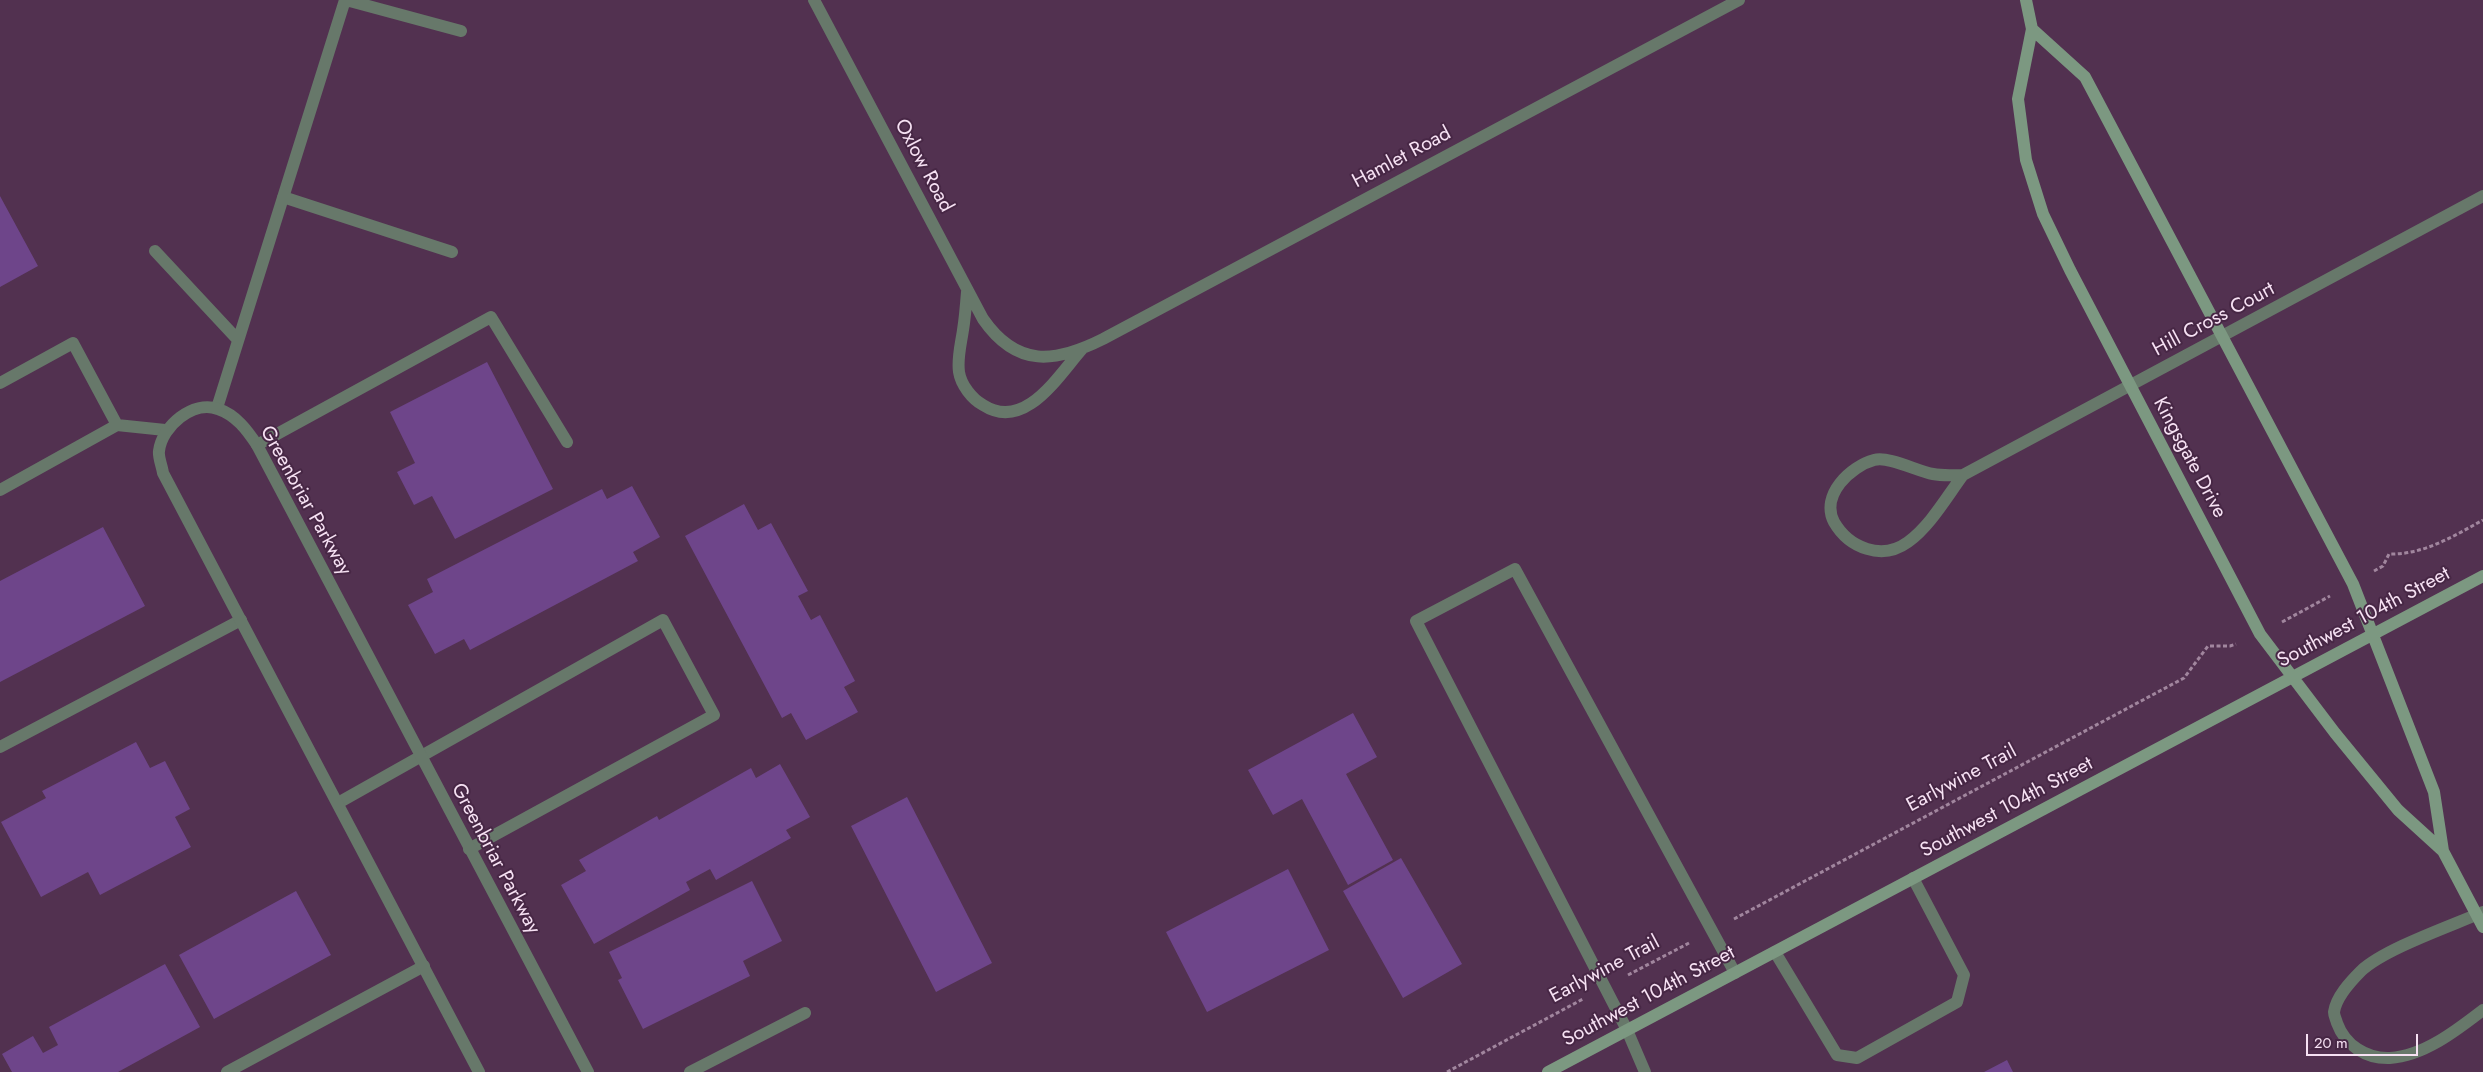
<!DOCTYPE html>
<html>
<head>
<meta charset="utf-8">
<style>
	body { margin:0 }
	#map { position:relative; width:2483px; height:1072px; overflow:hidden; background:#523150; font-family:Jost,sans-serif }
	canvas { display:block }
	.scale { position:absolute; left:2306px; top:1034px; width:112px; height:22px; box-sizing:border-box; border:2px solid #f6e1f3; border-top:0; padding-left:6px; font-size:15px; line-height:18px; white-space:nowrap; color:#f6e1f3; -webkit-text-stroke:4px #472745; paint-order:stroke }
</style>
</head>
<body>
<div id="map">
<canvas width="2483" height="1072"></canvas>
<div class="scale">20 m</div>
</div>
<script>
const ctx = document.querySelector('canvas').getContext('2d');
ctx.lineJoin = 'round';
function fill(path, color) { ctx.fillStyle = color; ctx.fill(path, 'evenodd'); }
function trace(path, color, width, dash) { ctx.strokeStyle = color; ctx.lineWidth = width; ctx.lineCap = dash ? 'butt' : 'round'; ctx.setLineDash(dash || []); ctx.stroke(path); }
function drawText(font, color, halo, rows, align = 'center') {
  ctx.font = font + ' Jost,sans-serif'; ctx.lineWidth = 4; ctx.setLineDash([]); ctx.textBaseline = 'middle'; ctx.strokeStyle = halo; ctx.fillStyle = color; for (const [text, x, y, turn = 0] of rows) {
    ctx.save(); ctx.translate(x, y); ctx.rotate((+turn || 0) * Math.PI / 180); ctx.textAlign = isNaN(turn) ? turn : align; if (halo) ctx.strokeText(text, 0, 0); ctx.fillText(text, 0, 0); ctx.restore();
  }
}
const building = new Path2D(`
	M0,196L38,266L0,287Z
	M487,362L553,489L455,539L432,496L414,505L397,472L415,463L390,412Z
	M632,486L660,537L633,552L638,561L470,650L464,639L435,654L408,605L433,592L427,579L602,489L607,499Z
	M744,504L758,530L771,523L808,591L798,596L811,620L820,615L855,681L844,687L858,712L806,740L791,713L782,718L685,536Z
	M103,527L145,606L0,682V581Z
	M1353,713L1377,757L1346,774L1393,860L1348,885L1302,799L1273,815L1248,770Z
	M136,742L150,768L165,761L190,809L175,817L191,847L100,895L88,872L41,897L1,822L46,798L42,791Z
	M780,764L810,817L786,830L791,838L716,880L710,869L686,882L690,890L594,944L561,885L586,871L579,860L657,816L659,820L751,768L756,778Z
	M907,797L992,963L936,992L851,826Z
	M1401,858L1462,964L1403,998L1343,891Z
	M1288,869L1329,950L1207,1012L1166,932Z
	M752,881L782,941L743,961L750,976L643,1029L618,980L622,978L609,952Z
	M296,891L331,955L214,1019L179,955Z
	M165,964L200,1027L118,1072H12L2,1054L33,1036L43,1053L58,1045L49,1027Z
	M2007,1060L2013,1072H1984Z`);
const path = new Path2D(`
	M2374,571L2383,566L2389,554C2423,555 2454,536 2483,520
	M2282,622L2330,596
	M1734,919L2184,678L2208,646H2230L2236,644
	M1628,975L1689,943
	M1447,1072L1583,999`);
const lane = new Path2D(`
	M346,0L461,31
	M283,197L452,252
	M155,251L238,340
	M0,383L73,343L117,425L165,430
	M217,408L345,0
	M257,445L491,317L567,442
	M0,490L117,425
	M0,747L241,620
	M338,803L663,620L714,715L469,849
	M1775,952L1837,1055L1857,1058L1957,1002L1964,975L1913,878
	M227,1072L424,966
	M690,1072L805,1013
	M1645,1072L1627,1030L1416,621L1515,569L1735,973`);
const street = new Path2D(`
	M814,0L983,319C1017,368 1055,363 1103,339L1739,0
	M967,292C966,305 965,318 963,330C961,344 957,358 959,372C961,385 972,399 983,405C1025,432 1058,376 1082,349
	M1963,475C1953,475 1943,476 1933,474C1917,471 1889,456 1874,460C1851,466 1820,495 1834,522C1849,548 1882,561 1908,542C1930,526 1946,498 1963,475L2483,196
	M2483,912C2451,926 2384,949 2361,971C2350,982 2336,997 2334,1012C2334,1016 2336,1019 2337,1023C2345,1045 2366,1059 2390,1058C2424,1056 2457,1030 2483,1010
	M479,1072L163,473C162,466 158,457 159,451C162,426 193,400 218,409C236,415 247,430 257,445L588,1072`);
const secondary = new Path2D(`
	M2026,0L2032,29L2018,99L2026,160L2043,214L2070,270L2260,634L2335,733L2398,810L2443,851L2483,927
	M2032,29L2085,77L2353,584L2434,792L2443,851
	M1548,1072L2483,576`);
const streetNames = [
	["Hamlet Road",1402,158,-28],
	["Oxlow Road",923,166,62],
	["Hill Cross Court",2214,320,-28],
	["Kingsgate Drive",2189,458,62],
	["Greenbriar Parkway",305,501,61],
	["Southwest 104th Street",2364,618,-28],
	["Earlywine Trail",1962,779,-28],
	["Southwest 104th Street",2007,808,-28],
	["Greenbriar Parkway",495,859,62],
	["Earlywine Trail",1605,970,-28],
	["Southwest 104th Street",1649,997,-28]
];
fill(building, '#6e458a');
trace(path, '#a1869e', 3, [4, 2.5]);
trace(lane, '#67786a', 12);
trace(street, '#67786a', 12);
trace(secondary, '#7c9881', 12);
drawText('20px', '#f6e1f3', '#472745', streetNames);
</script>
</body>
</html>
